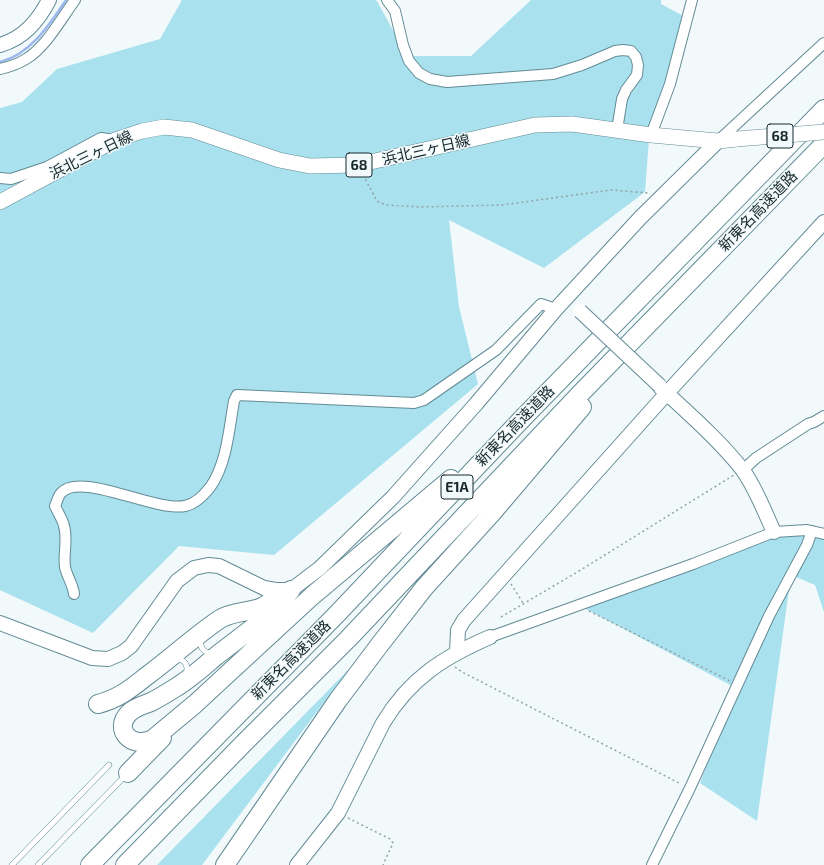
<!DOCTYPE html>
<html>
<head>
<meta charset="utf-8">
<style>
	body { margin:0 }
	canvas { display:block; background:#f1f9fb }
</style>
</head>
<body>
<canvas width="824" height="865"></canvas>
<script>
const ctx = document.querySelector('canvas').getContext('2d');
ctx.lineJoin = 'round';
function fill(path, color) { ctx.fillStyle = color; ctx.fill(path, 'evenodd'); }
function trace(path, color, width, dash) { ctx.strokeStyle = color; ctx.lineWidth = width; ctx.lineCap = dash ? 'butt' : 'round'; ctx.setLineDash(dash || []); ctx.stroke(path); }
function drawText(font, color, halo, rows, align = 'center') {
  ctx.font = font + ' "Exo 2","Noto Sans JP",sans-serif'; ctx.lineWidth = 3; ctx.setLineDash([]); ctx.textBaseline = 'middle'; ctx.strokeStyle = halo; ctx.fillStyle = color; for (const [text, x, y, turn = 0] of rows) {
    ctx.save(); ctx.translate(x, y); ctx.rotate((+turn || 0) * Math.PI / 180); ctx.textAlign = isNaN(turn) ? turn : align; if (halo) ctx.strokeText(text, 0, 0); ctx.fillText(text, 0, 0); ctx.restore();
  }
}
const green = new Path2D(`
	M182,0H375L377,1L407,56H471L531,0H661V4L687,18L649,139L645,192L544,268L449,220L459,307L478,384L274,555L179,546L93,633L0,590V108L22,102L57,69L160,39Z
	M771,533L824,535V612L815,585L791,575L757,821L700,783L736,688L582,607Z
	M349,669L202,865H157Z`);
const stream = new Path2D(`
	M0,62C31,54 49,25 66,0`);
const path = new Path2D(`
	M363,175L377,201L386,205L420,207L502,205L611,190L650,193
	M511,584L523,603
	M589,611L730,681
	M501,617L579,571L734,475
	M455,667L462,672L681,784
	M348,818L390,839L393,843L383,865`);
const lane = new Path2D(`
	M201,639C199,648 204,652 212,654
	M175,659C185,659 189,665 186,675
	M12,865L109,765
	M38,865L125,776`);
const street = new Path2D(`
	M387,0L395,11L403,45L409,61L419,73L430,79L447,82L553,74L582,65L615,51L623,50L631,51L636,57L638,65L637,75L626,90L622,99L617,130
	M0,69C9,67 18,64 26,59C46,47 61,19 75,0
	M651,135L670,84L692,0
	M718,141L824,43
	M0,178L11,179L47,167L101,138L115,140
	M743,470L756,458L808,424L814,422L824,416
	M74,594C73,584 67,577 65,567C63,554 68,540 64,526C63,520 58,513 55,506C57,502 58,496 61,493C80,471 155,512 185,506C195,504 205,494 211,486C227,462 229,429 234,401L237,395L414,403L424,400L496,350L541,304L556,309
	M490,637L693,564L774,532L807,530L824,534
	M652,865L690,788L769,616L807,545L812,531`);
const secondary = new Path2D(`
	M0,45C24,38 38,21 49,0
	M660,387C688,413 718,439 742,469C756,488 764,511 774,532
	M0,623L92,658L108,659L122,653L131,646L177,581L194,568L208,565L219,566L264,588L276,590H291L320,568L393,497L476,404L556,309L640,218L718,141
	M457,652L458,630L464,620L667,393L824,222
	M297,865L338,813L383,723C410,678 444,657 490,637`);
const primary = new Path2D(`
	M0,202L115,140L142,131L164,127L192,130L279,160L310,166L357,165L535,125L572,124L651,135L718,141L737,139`);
const highway = new Path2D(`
	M291,590L276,608L267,617C250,630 233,643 216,656C203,667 190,679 175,688C167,693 159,698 151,702C144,705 135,707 129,713C113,729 131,750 153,739L195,704L312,596L451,479
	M98,704C120,698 130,689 148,675C172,657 195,636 220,619C238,608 264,615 274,596
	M128,773L162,738
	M90,865L337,614L520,421L824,109
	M125,865L243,744L348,639L580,394L824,144
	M225,865L338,700L381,643L424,588L492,513L582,407`);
const secondaryBridge = new Path2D(`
	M580,311L660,386`);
const primaryBridge = new Path2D(`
	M737,139L824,132`);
const shields = [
	[780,136,26],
	[359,165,26],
	[457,487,32]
];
const shieldNames = [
	["68",780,136],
	["68",359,165],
	["E1A",457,487]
];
const streetNames = [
	["浜北三ヶ日線",426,150,-13],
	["浜北三ヶ日線",91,155,-26],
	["新東名高速道路",758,211,-46],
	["新東名高速道路",515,426,-46],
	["新東名高速道路",291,660,-45]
];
fill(green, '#a9e1ef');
trace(stream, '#9db8ed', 2.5);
trace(lane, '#638b95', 6);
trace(street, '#638b95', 12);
trace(secondary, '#638b95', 16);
trace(primary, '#638b95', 16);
trace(highway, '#638b95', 20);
trace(path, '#95a1a3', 1.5, [2, 3]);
trace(lane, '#fff', 5);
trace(street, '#fff', 10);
trace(secondary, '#fff', 14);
trace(primary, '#fff', 15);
trace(highway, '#fff', 18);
trace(secondaryBridge, '#638b95', 16, []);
trace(primaryBridge, '#638b95', 16, []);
trace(secondaryBridge, '#fff', 14);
trace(primaryBridge, '#fff', 15);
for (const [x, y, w] of shields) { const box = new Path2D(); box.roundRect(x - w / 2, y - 12, w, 24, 3); ctx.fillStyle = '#f1f9fb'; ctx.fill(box); trace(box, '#17282c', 1); }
drawText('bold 14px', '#17282c', null, shieldNames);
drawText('15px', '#17282c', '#f1f9fb', streetNames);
</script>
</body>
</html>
